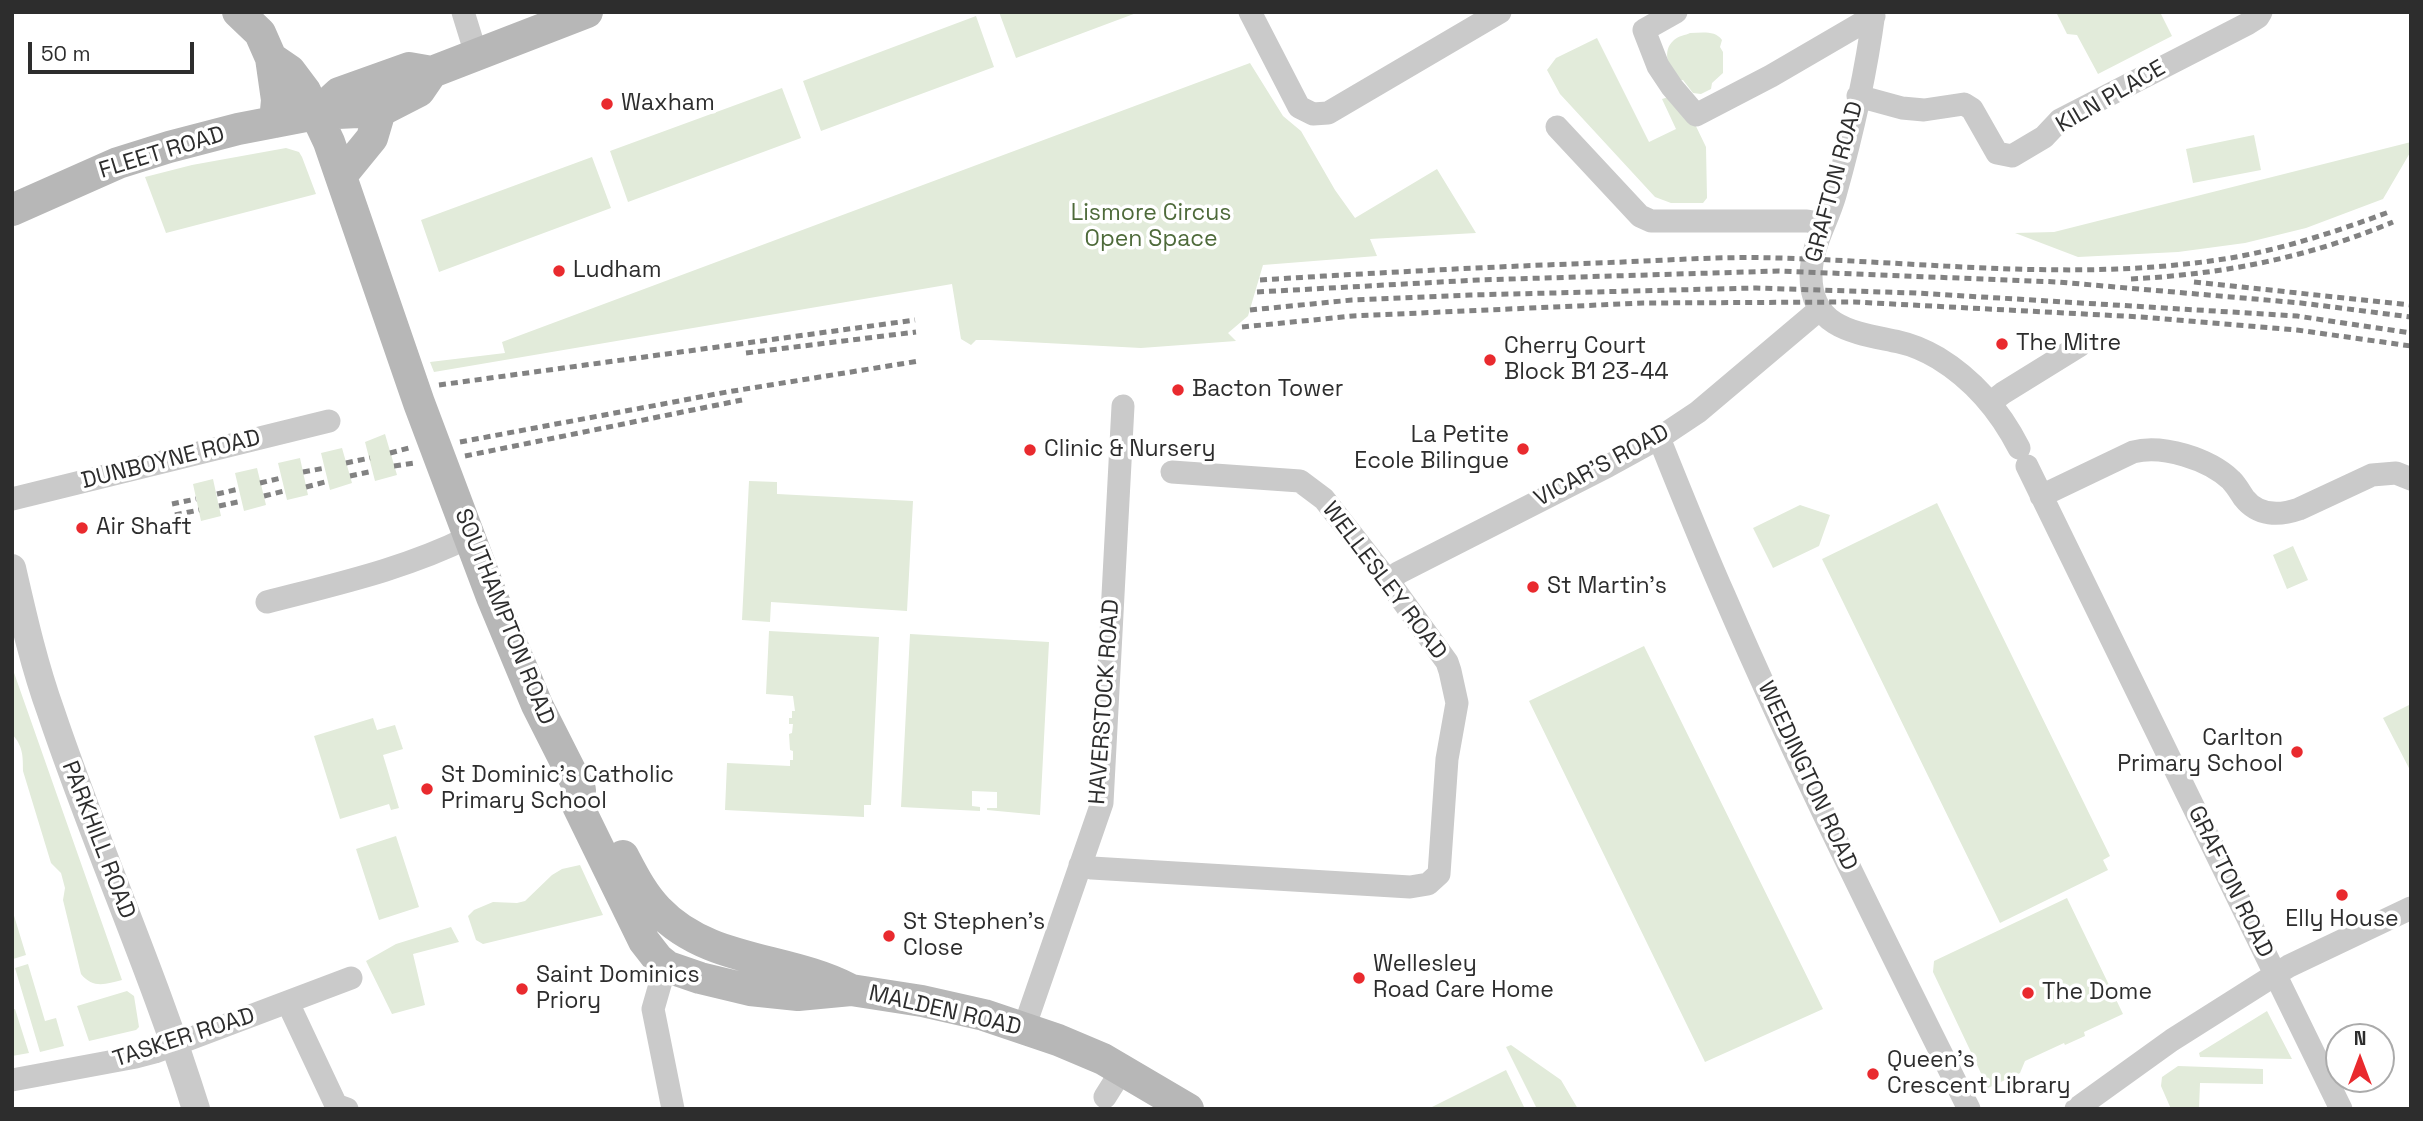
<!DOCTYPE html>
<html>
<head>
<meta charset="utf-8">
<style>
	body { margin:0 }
	#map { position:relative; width:2423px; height:1121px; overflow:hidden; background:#fff; font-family:"Space Grotesk",sans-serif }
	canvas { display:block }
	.frame { position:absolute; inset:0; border:14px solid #2d2d2d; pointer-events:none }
	.north { position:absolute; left:2325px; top:1023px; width:70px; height:70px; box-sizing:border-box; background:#fff; border:2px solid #ababab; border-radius:50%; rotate:0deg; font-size:19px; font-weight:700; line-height:28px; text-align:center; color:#2d2d2d }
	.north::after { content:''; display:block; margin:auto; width:24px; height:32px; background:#e92a2e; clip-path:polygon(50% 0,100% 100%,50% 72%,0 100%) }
	.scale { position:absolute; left:28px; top:42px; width:166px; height:32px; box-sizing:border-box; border:4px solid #2d2d2d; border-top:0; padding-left:9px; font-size:21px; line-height:24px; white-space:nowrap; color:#2d2d2d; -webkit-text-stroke:5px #fff; paint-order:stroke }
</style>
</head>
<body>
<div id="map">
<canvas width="2423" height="1121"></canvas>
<div class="frame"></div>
<div class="north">N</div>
<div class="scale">50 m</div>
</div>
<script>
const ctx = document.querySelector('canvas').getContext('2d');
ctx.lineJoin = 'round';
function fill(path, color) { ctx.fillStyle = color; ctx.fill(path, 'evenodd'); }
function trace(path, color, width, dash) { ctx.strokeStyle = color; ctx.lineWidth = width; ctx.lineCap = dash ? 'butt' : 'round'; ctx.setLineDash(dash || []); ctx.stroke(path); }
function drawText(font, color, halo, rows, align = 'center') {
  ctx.font = font + ' "Space Grotesk",sans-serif'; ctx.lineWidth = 7; ctx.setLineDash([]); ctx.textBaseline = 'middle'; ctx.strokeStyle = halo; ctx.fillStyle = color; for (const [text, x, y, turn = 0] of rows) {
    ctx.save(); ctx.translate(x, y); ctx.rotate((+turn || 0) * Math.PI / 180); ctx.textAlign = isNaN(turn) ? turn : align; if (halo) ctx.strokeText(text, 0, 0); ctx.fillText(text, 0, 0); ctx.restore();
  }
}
const green = new Path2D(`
	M999,12H1139L1016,58Z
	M2056,12H2160L2172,36L2098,74L2077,35L2067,34Z
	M976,16L994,67L821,131L803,81Z
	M1690,33C1701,33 1715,30 1722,40L1720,47L1723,52V73L1712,83L1711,89L1701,94L1693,93L1683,80L1677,81C1669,69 1661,51 1674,40C1678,36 1686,35 1690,33Z
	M1597,38L1649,142L1676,129L1662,99L1675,95L1693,120L1706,147L1707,198L1703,203H1671L1655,197L1560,94L1547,70L1556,58Z
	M1250,63L1283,116L1301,131L1335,190L1355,218L1437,169L1476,233L1370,239L1377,256L1263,265L1248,316L1228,333L1236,341L1141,348L989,340H976L971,345L961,339L952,284L434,372L430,362L505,353L502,342Z
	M782,88L801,138L628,202L610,151Z
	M2254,135L2261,170L2193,183L2186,149Z
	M2411,142V151L2383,199L2306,228L2245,243L2178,252L2078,257L2015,233L2054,232Z
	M286,148L299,152L302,157L316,194L166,233L145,177L192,165Z
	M592,157L611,208L439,272L421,220Z
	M385,434L397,475L375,481L365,442Z
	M342,448L352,483L330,490L321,453Z
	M300,458L308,495L287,500L278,463Z
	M257,468L266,505L244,511L235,473Z
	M213,479L221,516L201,521L193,484Z
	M749,481L777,482V494L913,501L907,611L771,602L770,622L742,620Z
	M1937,503L2110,856L2103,860L2108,870L2000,923L1822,559Z
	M1800,505L1830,515L1819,546L1773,568L1753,528Z
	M2293,546L2308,580L2287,589L2273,555Z
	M769,631L879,637L871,805H864V817L725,810L727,763L790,766V760H793V751L790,750L789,734L792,733L793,724H789V718H792V711H795L793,696L766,694Z
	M910,634L1049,642L1040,815L987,810V808H997V792L972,791V806L980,807V811L901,807Z
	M1644,646L1823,1009L1705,1062L1529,701Z
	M12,667L122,980C106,984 93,989 81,974L63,900L65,888L61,873L51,863L23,771C23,756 23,746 12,734Z
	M2411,704V772L2383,718Z
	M373,718L377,730L395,725L403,749L383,755L399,808L391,810L389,804L340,819L314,736Z
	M396,836L419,907L379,920L356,849Z
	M580,865L603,915L483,944L476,940L468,916L474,910L493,902L517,903L525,901L552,875L562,869Z
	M2067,898L2123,1014L2084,1032L2085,1036L2065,1045L2064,1043L2025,1061L2020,1073L1988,1088L1933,972L1934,961Z
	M12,909L26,955L13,959L12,957Z
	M451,927L459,942L413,954L425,1005L392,1014L366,961L396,944Z
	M28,964L45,1021L56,1018L64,1046L40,1052L15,968Z
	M127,991L134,996L139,1027L136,1030L89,1041L77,1006Z
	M15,1009L29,1053L12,1056V1010Z
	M2267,1011L2292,1059L2200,1057L2199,1053Z
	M1511,1045L1561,1080L1578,1109H1537L1506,1047Z
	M2178,1066L2263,1069V1084L2200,1083L2199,1109H2171L2161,1086L2162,1077Z
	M1506,1070L1525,1109H1428Z`);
const minor = new Path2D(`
	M463,12L476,54
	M1250,12L1299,107L1313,114L1328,113L1500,12
	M1676,12L1644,30L1658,66L1672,87L1696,115L1771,76L1874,16
	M1874,12C1866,73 1852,135 1835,195C1827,223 1811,246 1811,276C1811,330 1859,333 1899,342C1913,345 1926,351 1938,358C1974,380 2000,411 2019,448
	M1858,96L1902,108L1924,110L1964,104L1972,109L1997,153L2012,156L2044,137L2060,120L2247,24L2258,17L2261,12
	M1557,127L1640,216L1651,221H1807L1824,224
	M1990,403L2003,393L2079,346
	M1659,438C1680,490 1701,543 1724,595C1799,769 1884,939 1969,1109
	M2027,466L2341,1109
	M2041,496L2133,452C2162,444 2209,459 2231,480C2236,485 2240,492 2244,498C2258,516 2279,516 2299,509L2372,475L2396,473L2411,479
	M12,499L329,421
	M1389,582L1398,573L1608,466L1659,438L1698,412L1820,309
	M267,602C336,584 405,569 469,537
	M1080,865L1092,868L1410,887L1428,884L1439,874L1447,759L1457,703L1450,671L1447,662L1389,582L1324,499L1300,481L1172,472
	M668,967L661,981L653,1009L673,1109
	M288,1003L336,1105L347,1109
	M1024,1028L1102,803L1123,406
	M12,1080L136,1057L155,1052L351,978
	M1105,1097L1122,1070
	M2076,1109L2172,1040L2289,966L2411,908`);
const tertiary = new Path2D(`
	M12,568C23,616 34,665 51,712C96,846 154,974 196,1109`);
const secondary = new Path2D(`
	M238,12L260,33L271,58L290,71L305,91L329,142L419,403L492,597L537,705L580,790L578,806L644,941L658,959L668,967L700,978L750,990L798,995L851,990L922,1001L984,1015L1058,1040L1103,1059L1188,1109
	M271,58L277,100L275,122
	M316,114L339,93L409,68L432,72L587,12
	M341,176L372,138L380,111
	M12,210L118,163L169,147L238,129L316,114L380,111L419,91L432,72
	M623,856C633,875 643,895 658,910C708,963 788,957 849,989`);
const rail = new Path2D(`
	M2131,279C2224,274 2307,258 2393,222
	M1260,280C1372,273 1484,267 1597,263C1658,261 1719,256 1779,258C1927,262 2077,282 2224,259C2281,250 2335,232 2389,212
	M2194,282L2411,305
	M1257,292L1478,280L1779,271L2058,282L2301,303L2411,317
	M1250,310L1352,300L1470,295L1756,288L1916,293L2297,316L2411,333
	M1242,327L1353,316L1643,303L1854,302L2141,317L2297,330L2411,346
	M746,353L916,332
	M439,385L915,320
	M460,442L727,392L919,361
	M390,453L409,448
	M465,456L742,400
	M346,463L370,458
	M394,466L415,463
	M303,472L325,468
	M350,476L373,471
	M260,483L281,478
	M306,487L329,481
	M217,494L239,489
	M264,496L284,491
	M172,504L196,499
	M219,506L242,501
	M175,515L199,510`);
const markers = [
	[607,104,7,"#e92a2e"],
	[559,271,7,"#e92a2e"],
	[2002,344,7,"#e92a2e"],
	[1490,360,7,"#e92a2e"],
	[1178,390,7,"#e92a2e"],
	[1523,449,7,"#e92a2e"],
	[1030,450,7,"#e92a2e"],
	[82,528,7,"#e92a2e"],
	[1533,587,7,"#e92a2e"],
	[2297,752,7,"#e92a2e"],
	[427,789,7,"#e92a2e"],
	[2342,895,7,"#e92a2e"],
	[889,936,7,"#e92a2e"],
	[1359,978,7,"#e92a2e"],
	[522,989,7,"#e92a2e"],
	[2028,993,7,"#e92a2e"],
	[1873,1074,7,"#e92a2e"]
];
const streetNames = [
	["KILN PLACE",2111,97,-30],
	["FLEET ROAD",162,153,-17],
	["GRAFTON ROAD",1835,182,-75],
	["DUNBOYNE ROAD",171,460,-14],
	["VICAR'S ROAD",1602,466,-28],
	["WELLESLEY ROAD",1384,581,53],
	["SOUTHAMPTON ROAD",504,617,68],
	["HAVERSTOCK ROAD",1105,702,-86],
	["WEEDINGTON ROAD",1807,776,65],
	["PARKHILL ROAD",98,840,69],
	["GRAFTON ROAD",2230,882,64],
	["MALDEN ROAD",945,1011,13],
	["TASKER ROAD",184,1038,-18]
];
const poiNames = [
	["Waxham",621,104],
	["Ludham",573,271],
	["The Mitre",2016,344],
	["Cherry Court",1504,347],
	["Block B1 23-44",1504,373],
	["Bacton Tower",1192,390],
	["La Petite",1509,436,"right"],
	["Ecole Bilingue",1509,462,"right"],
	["Clinic & Nursery",1044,450],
	["Air Shaft",96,528],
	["St Martin's",1547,587],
	["Carlton",2283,739,"right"],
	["Primary School",2283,765,"right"],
	["St Dominic's Catholic",441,776],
	["Primary School",441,802],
	["Elly House",2342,920,"center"],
	["St Stephen's",903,923],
	["Close",903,949],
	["Wellesley",1373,965],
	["Road Care Home",1373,991],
	["Saint Dominics",536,976],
	["Priory",536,1002],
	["The Dome",2042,993],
	["Queen's",1887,1061],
	["Crescent Library",1887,1087]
];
const parkNames = [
	["Lismore Circus",1151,214],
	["Open Space",1151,240]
];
fill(green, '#e2ebda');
trace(minor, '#cacaca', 23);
trace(tertiary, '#cacaca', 28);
trace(secondary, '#b7b7b7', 32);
trace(rail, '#828282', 5, [7, 5]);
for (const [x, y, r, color] of markers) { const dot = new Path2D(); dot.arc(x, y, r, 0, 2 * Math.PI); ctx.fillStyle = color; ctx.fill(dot); trace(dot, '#fff', 2.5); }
drawText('23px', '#2d2d2d', '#fff', streetNames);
drawText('23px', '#2d2d2d', '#fff', poiNames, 'left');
drawText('23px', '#4e6a3a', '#fff', parkNames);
</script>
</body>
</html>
